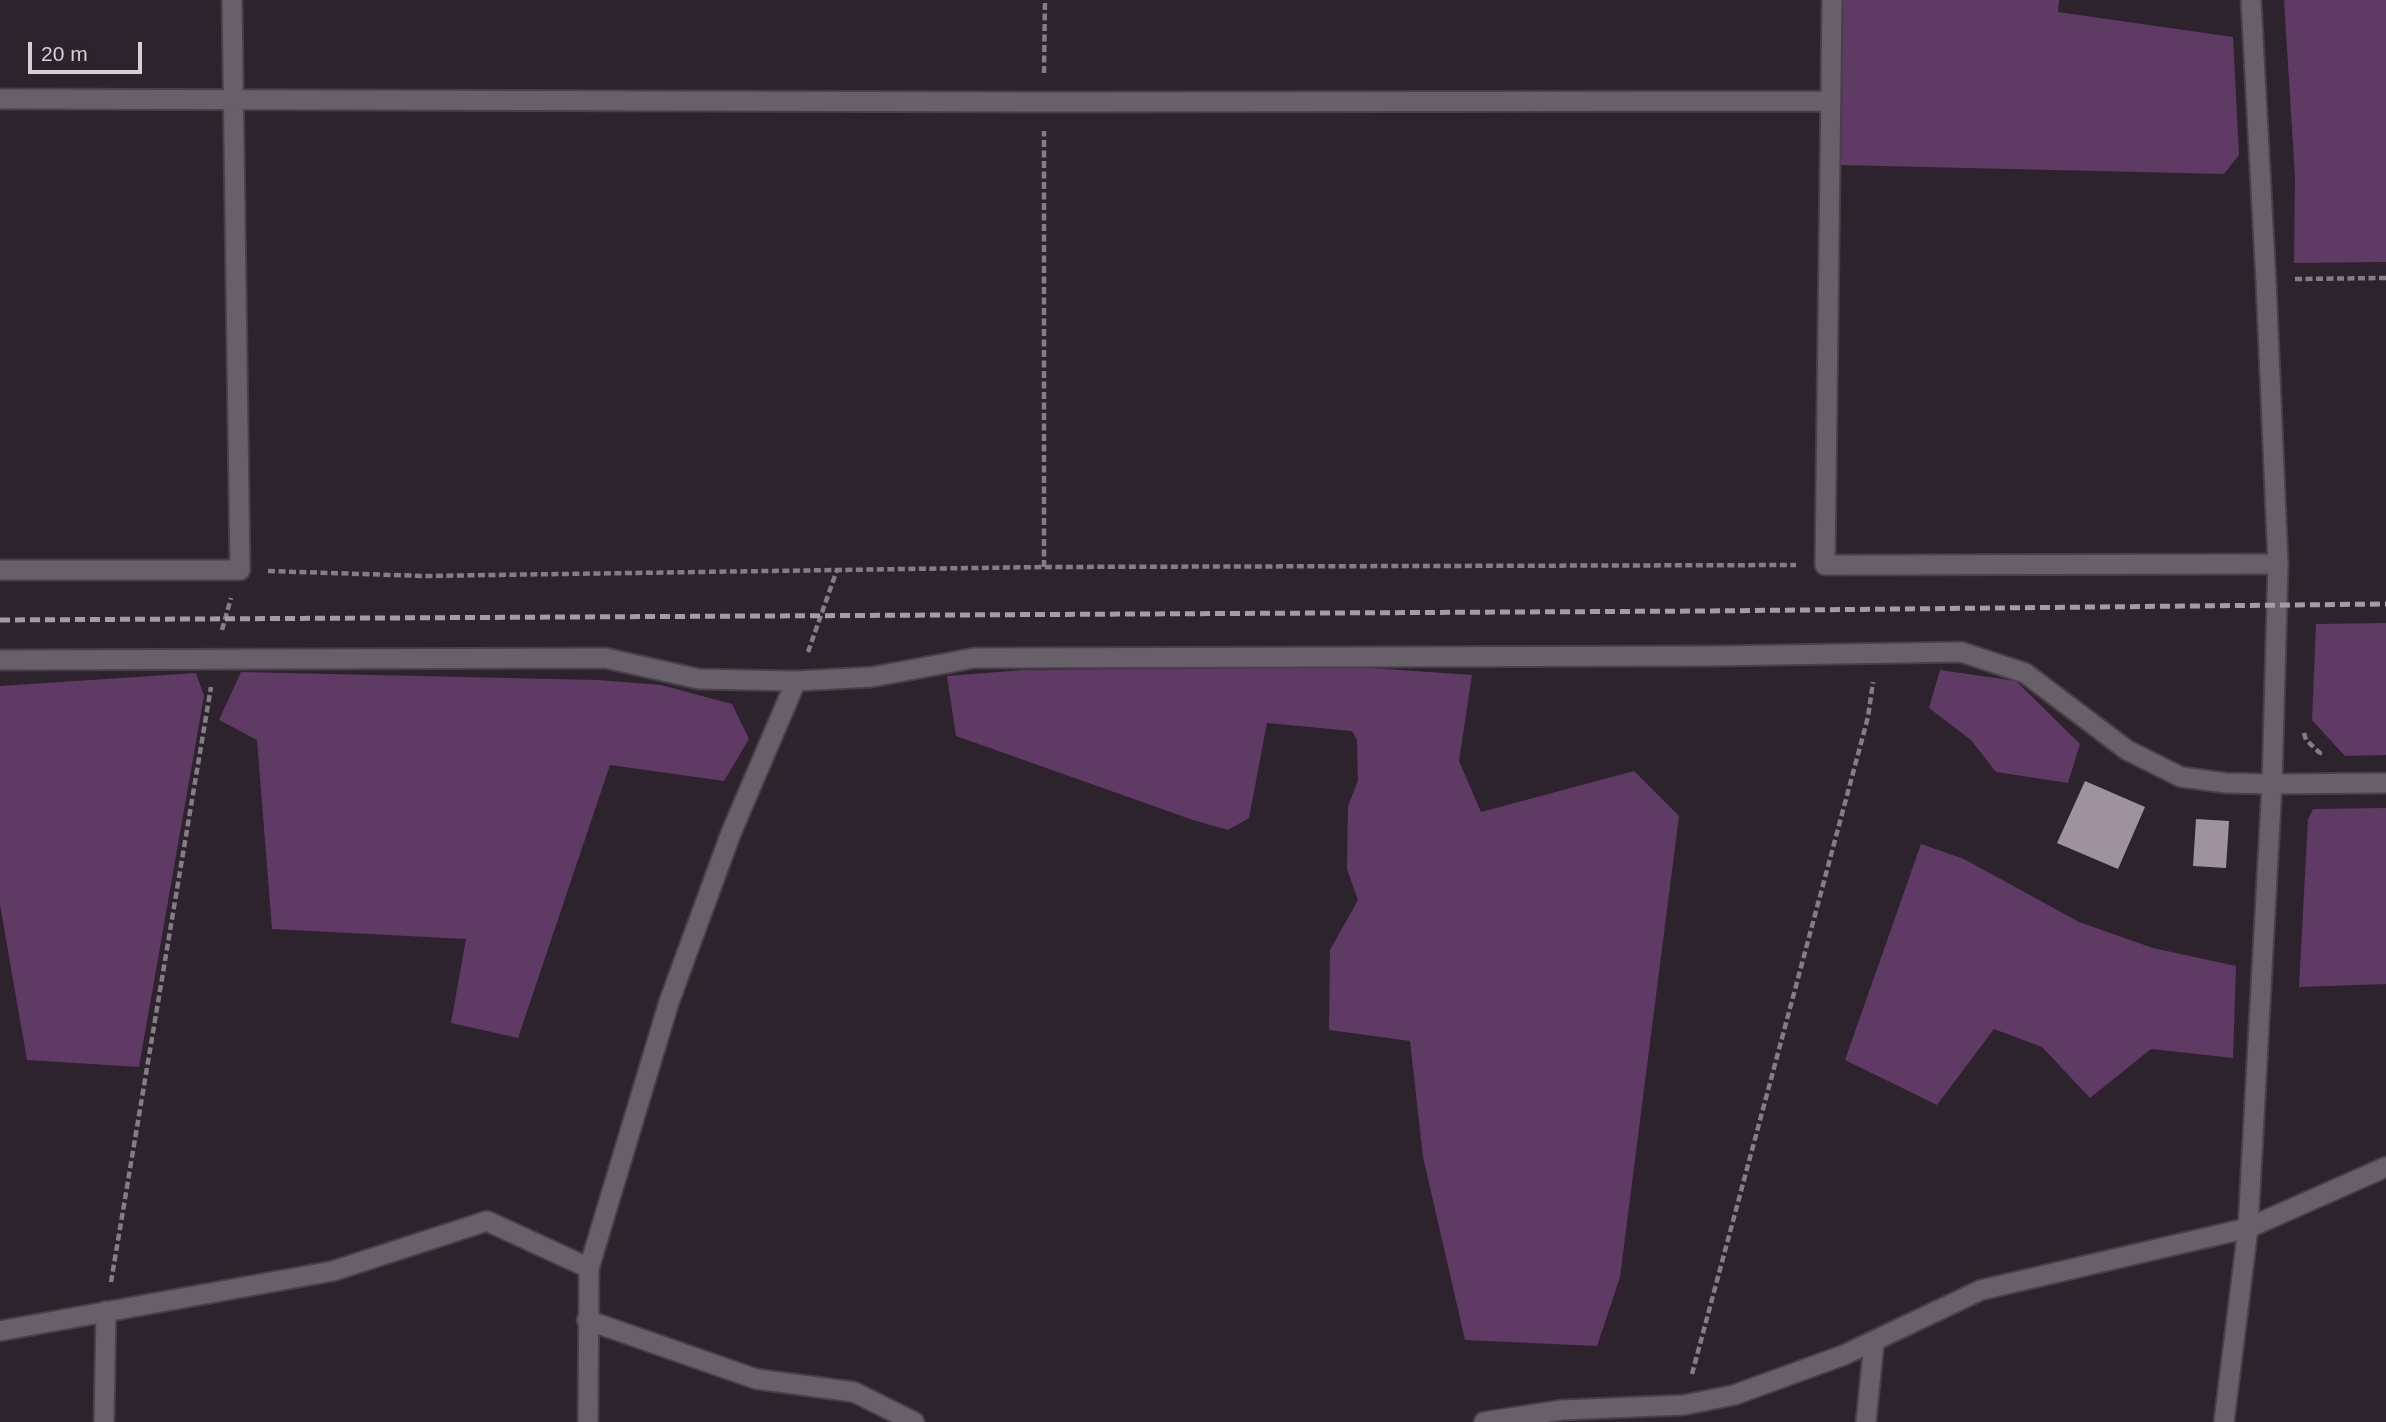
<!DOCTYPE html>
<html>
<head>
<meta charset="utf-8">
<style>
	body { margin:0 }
	#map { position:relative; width:2386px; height:1422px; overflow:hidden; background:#2c232d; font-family:Helvetica,sans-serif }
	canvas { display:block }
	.scale { position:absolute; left:28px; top:42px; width:114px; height:32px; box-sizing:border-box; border:4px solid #d6d0d6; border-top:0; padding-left:9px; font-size:21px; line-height:24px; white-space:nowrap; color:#d6d0d6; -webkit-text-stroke:5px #2c232d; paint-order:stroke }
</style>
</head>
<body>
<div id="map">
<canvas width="2386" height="1422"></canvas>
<div class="scale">20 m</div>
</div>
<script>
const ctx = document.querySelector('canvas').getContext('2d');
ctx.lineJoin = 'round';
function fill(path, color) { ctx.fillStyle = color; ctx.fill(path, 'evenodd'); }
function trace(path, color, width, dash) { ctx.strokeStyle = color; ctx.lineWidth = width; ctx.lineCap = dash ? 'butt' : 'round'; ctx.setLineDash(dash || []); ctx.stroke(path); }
const green = new Path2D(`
	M1841,0H2059L2058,12L2233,37L2239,155L2224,174L1839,165Z
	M2284,0H2386V262L2294,263L2295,177Z
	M2386,623V755L2345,756L2312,720L2316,624Z
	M1357,667L1472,675L1459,761L1481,812L1634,771L1679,816L1620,1277L1597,1346L1465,1340L1423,1157L1410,1041L1329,1030L1330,950L1358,900L1347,869L1348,806L1358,781L1357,740L1352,731L1267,723L1249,818L1228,830L1193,820L956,736L947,676L1023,670Z
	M1940,670L2016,681L2080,744L2068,783L1996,772L1971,740L1929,708Z
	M241,672L598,680L661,685L732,704L749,739L724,781L610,765L518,1038L451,1023L466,939L272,929L257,740L219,720Z
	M196,673L204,696L139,1067L27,1060L0,905V686Z
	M2386,808V984L2299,987L2308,819L2313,809Z
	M1921,844L1964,859L2079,922L2153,948L2236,966L2233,1058L2151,1049L2090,1098L2042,1047L1994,1029L1937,1105L1845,1060Z`);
const building = new Path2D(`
	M2085,781L2145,807L2118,869L2057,843Z
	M2196,819L2229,821L2226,868L2193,866Z`);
const path = new Path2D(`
	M1044,73L1045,0
	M2295,279L2386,278
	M1044,567V131
	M268,571L424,576L1044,567L1796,565
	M222,630L231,598
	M808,652L837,570
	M2304,733L2306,740L2320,753L2318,756
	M111,1282L211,687
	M1692,1374L1868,717L1873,682`);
const service = new Path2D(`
	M587,1320L756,1379L854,1392L914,1422
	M0,1331L333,1271L487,1221L589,1268
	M104,1422L106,1311
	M1484,1422L1562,1410L1684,1405L1734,1395L1844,1355L1981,1290L2248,1228L2386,1167
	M1866,1422L1874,1342`);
const minor = new Path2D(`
	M1832,0L1825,565L2278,564
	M0,99L1044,102L1831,101
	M0,570H240L232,0
	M0,660L605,658L699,679L796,681L872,677L974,658L1714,656L1961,652L2025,673L2127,750L2181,777L2226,783L2272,784
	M588,1422L589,1268L669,1002L731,833L796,681`);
const tertiary = new Path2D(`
	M2272,784L2386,783
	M2224,1422L2248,1228L2272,784L2278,564L2266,282L2251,0`);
const rail = new Path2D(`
	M0,620L1704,611L2386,604`);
fill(green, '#5f3a64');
fill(building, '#9d929e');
trace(service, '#464047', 23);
trace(minor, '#464047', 23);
trace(tertiary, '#464047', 23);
trace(path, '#857d85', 4.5, [7, 3.5]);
trace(service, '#695f6a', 19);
trace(minor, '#695f6a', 19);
trace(tertiary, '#695f6a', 19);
trace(rail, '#a39ca4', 5, [10, 5]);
</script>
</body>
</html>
